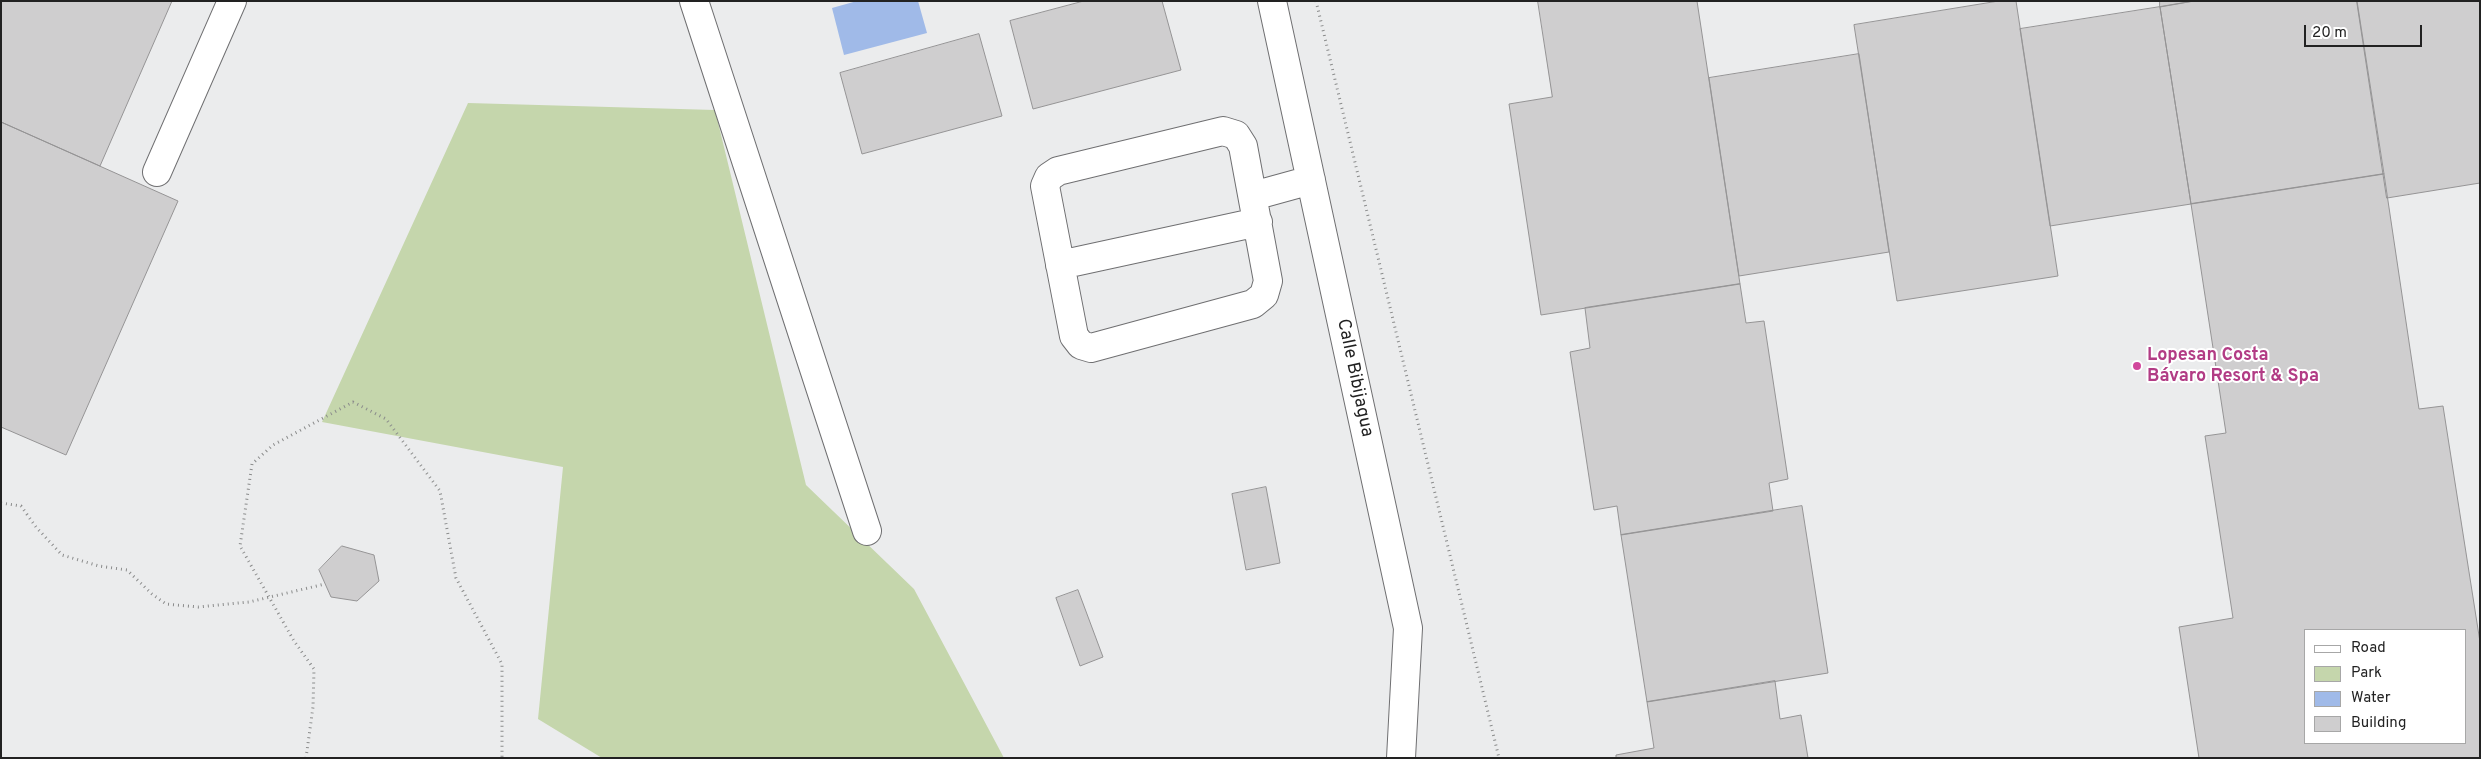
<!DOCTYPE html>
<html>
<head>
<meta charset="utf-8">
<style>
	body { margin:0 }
	#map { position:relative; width:2481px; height:759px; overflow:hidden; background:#ebeced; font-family:Overpass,sans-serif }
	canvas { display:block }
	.frame { position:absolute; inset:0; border:2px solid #222; pointer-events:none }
	.legend { position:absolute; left:2304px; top:629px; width:162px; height:115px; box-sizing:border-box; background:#fff; border:1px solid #a7a7a7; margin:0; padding:6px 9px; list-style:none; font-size:15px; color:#222 }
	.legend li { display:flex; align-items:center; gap:10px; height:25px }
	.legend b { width:25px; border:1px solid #a7a7a7 }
	.scale { position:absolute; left:2304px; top:25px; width:118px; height:22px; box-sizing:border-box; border:2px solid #222; border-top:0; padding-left:6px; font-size:15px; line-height:18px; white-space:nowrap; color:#222; -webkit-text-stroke:4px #fff; paint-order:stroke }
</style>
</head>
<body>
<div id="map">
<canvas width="2481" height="759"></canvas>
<div class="frame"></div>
<ul class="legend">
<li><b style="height:6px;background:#fff"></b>Road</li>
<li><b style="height:14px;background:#c5d6ac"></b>Park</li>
<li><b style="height:14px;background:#a0bae8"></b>Water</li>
<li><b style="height:14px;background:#cfcecf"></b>Building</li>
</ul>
<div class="scale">20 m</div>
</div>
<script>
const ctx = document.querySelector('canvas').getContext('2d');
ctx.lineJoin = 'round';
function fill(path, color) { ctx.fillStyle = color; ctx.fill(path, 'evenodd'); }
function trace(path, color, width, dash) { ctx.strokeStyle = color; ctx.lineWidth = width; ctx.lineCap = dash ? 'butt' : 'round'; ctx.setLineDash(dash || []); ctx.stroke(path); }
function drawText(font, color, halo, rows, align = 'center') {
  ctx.font = font + ' Overpass,sans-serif'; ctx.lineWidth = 4; ctx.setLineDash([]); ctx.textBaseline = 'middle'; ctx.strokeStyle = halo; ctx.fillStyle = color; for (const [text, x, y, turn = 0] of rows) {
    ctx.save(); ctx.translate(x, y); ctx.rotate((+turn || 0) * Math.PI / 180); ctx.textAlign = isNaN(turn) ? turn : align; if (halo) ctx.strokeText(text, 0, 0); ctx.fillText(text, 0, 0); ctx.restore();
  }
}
const green = new Path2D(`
	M468,103L715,110L806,485L914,589L1004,758H602L538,719L563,467L322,422Z`);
const water = new Path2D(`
	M857,1H918L927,33L844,55L832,8Z`);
const building = new Path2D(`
	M1,1H172L100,166L1,122Z
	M1084,1H1162L1181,70L1033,109L1010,21Z
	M1538,1H1697L1740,284L1541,315L1509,104L1552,97Z
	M1999,1H2016L2058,276L1897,301L1854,25Z
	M2160,1H2194L2160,7Z
	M2194,1H2357L2384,174L2191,204L2160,7Z
	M2357,1H2480V183L2387,198Z
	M2160,7L2191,204L2050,226L2020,29Z
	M979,34L1002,116L862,154L840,73Z
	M1859,54L1889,252L1739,276L1709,78Z
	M1,122L178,201L66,455L1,427Z
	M2384,174L2419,409L2443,406L2480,642V758H2199L2179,627L2233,618L2205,436L2226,433L2191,204ZM2305,630H2465V743H2305Z
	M1740,284L1746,323L1764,321L1788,479L1769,483L1773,511L1621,535L1617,506L1594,510L1570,352L1590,348L1585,308Z
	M1266,487L1280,563L1246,570L1232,494Z
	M1802,506L1828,673L1647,702L1621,535Z
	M342,546L374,555L379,581L357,601L331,597L319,570Z
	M1078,590L1103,657L1080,666L1056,598Z
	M1775,681L1780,719L1801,715L1808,758H1616V755L1654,748L1647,702Z`);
const path = new Path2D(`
	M1316,1L1499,758
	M1,503L21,506L36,527L62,555L99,566L127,570L152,594L166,604L198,607L249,602L325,584
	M306,758L313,707L314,669L294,641L240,546L252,464L273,445L353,402L386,419L440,491L456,578L502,664V758`);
const minor = new Path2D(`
	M694,1L867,531
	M1272,1L1408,628L1401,758
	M1223,131L1236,135L1243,146L1268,281L1264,295L1253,304L1091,348L1081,345L1074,336L1045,186L1049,177L1058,171Z
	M157,172L232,1
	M1253,196L1311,180
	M1060,265L1258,222`);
const markers = [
	[2137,366,5,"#d1479c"]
];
const hotelNames = [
	["Lopesan Costa",2147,356],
	["Bávaro Resort & Spa",2147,377]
];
const streetNames = [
	["Calle Bibijagua",1354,378,78]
];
fill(green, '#c5d6ac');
fill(water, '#a0bae8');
fill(building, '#cfcecf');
trace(building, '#959495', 1);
trace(minor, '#6f6f71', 30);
trace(path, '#8a8b8b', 3, [1, 4]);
trace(minor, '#fff', 28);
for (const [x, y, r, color] of markers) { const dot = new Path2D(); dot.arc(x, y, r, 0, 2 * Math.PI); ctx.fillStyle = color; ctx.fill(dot); trace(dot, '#fff', 2); }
drawText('bold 18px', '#b23c85', '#fff', hotelNames, 'left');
drawText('18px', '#222', '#fff', streetNames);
</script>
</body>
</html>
